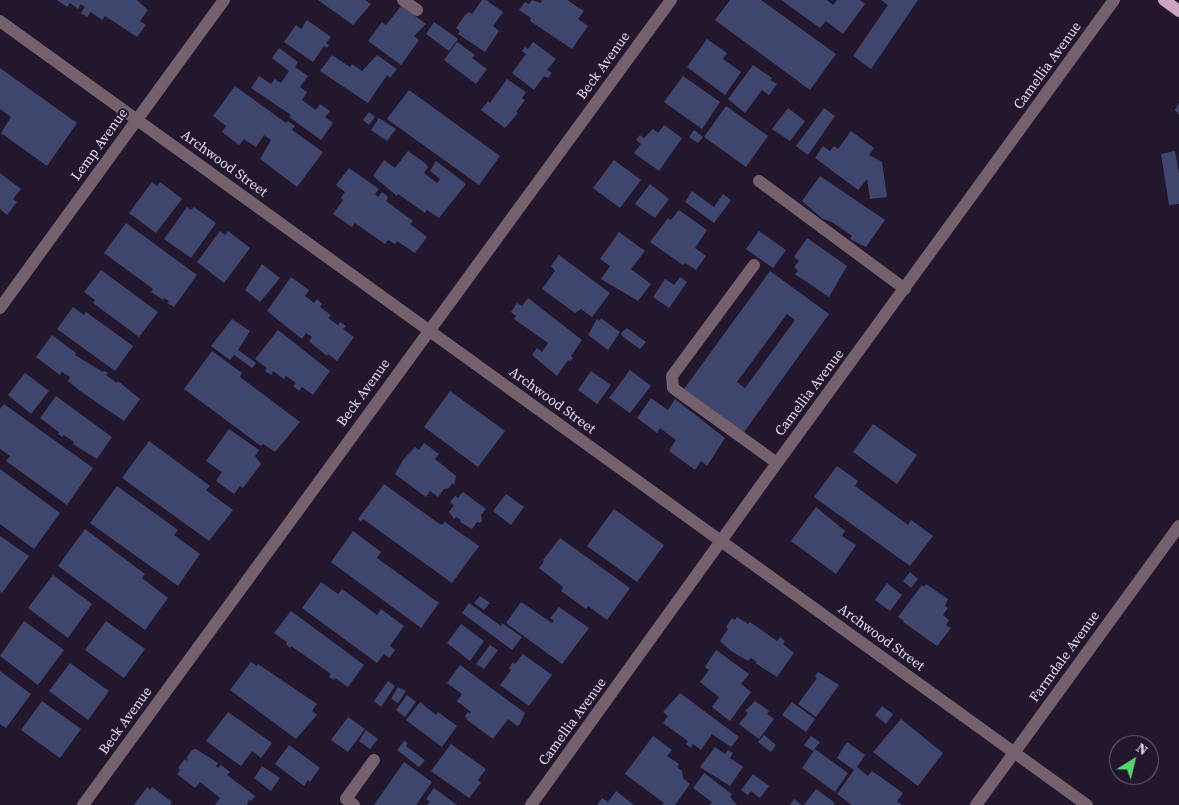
<!DOCTYPE html>
<html>
<head>
<meta charset="utf-8">
<style>
	body { margin:0 }
	#map { position:relative; width:1179px; height:805px; overflow:hidden; background:#23172e; font-family:"Source Serif 4",serif }
	canvas { display:block }
	.north { position:absolute; left:1109px; top:735px; width:50px; height:50px; box-sizing:border-box; background:#23172e; border:1px solid #70657a; border-radius:50%; rotate:36deg; font-size:14px; font-weight:700; line-height:20px; text-align:center; color:#e3dbeb }
	.north::after { content:''; display:block; margin:auto; width:18px; height:22px; background:#57d570; clip-path:polygon(50% 0,100% 100%,50% 72%,0 100%) }
</style>
</head>
<body>
<div id="map">
<canvas width="1179" height="805"></canvas>
<div class="north">N</div>
</div>
<script>
const ctx = document.querySelector('canvas').getContext('2d');
ctx.lineJoin = 'round';
function fill(path, color) { ctx.fillStyle = color; ctx.fill(path, 'evenodd'); }
function trace(path, color, width, dash) { ctx.strokeStyle = color; ctx.lineWidth = width; ctx.lineCap = dash ? 'butt' : 'round'; ctx.setLineDash(dash || []); ctx.stroke(path); }
function drawText(font, color, halo, rows, align = 'center') {
  ctx.font = font + ' "Source Serif 4",serif'; ctx.lineWidth = 4; ctx.setLineDash([]); ctx.textBaseline = 'middle'; ctx.strokeStyle = halo; ctx.fillStyle = color; for (const [text, x, y, turn = 0] of rows) {
    ctx.save(); ctx.translate(x, y); ctx.rotate((+turn || 0) * Math.PI / 180); ctx.textAlign = isNaN(turn) ? turn : align; if (halo) ctx.strokeText(text, 0, 0); ctx.fillText(text, 0, 0); ctx.restore();
  }
}
const building = new Path2D(`
	M57,0H137L148,10L140,21L146,25L137,37L105,16L102,20L91,12L87,17L81,13L85,7L81,4L78,9L70,3L67,7Z
	M318,0H365L371,4L353,25Z
	M482,0H486L503,12L493,26L499,31L485,52L458,34L460,31L456,28L465,15L469,12L472,14Z
	M532,0L541,3L542,0H567L584,11L578,19L588,26L572,49L530,21L531,18L519,10L525,2L529,4Z
	M730,0H761L836,54L810,90L715,20Z
	M781,0H827L833,5L837,0H860L865,4L843,34L826,21L820,28Z
	M881,0H918L871,69L853,56L888,5Z
	M401,6L426,24L414,36L419,40L401,65L368,41L382,22L386,25Z
	M307,20L331,37L326,43L329,45L327,48L324,46L313,62L284,42L296,25L301,29Z
	M434,22L458,39L449,51L426,34Z
	M707,39L727,53L723,59L741,72L725,95L687,67Z
	M457,42L475,55L472,58L487,69L476,84L444,60Z
	M533,42L556,59L547,70L552,73L548,78L544,76L534,90L512,73L526,54L522,51L525,47L528,49Z
	M279,48L298,62L295,67L308,76L300,87L307,92L302,100L316,110L320,104L330,111L325,117L333,123L321,140L289,117L291,115L251,88L259,76L271,84L275,79L281,83L289,71L272,58Z
	M332,55L350,67L352,64L362,71L377,55L397,69L390,78L387,75L368,103L320,71Z
	M753,65L772,78L770,80L777,84L769,95L762,90L745,113L728,99Z
	M0,68L77,123L47,166L1,133L11,117L0,109Z
	M683,76L720,102L702,129L664,102Z
	M507,79L526,92L522,98L525,100L516,112L518,113L505,128L481,110L488,101L490,103Z
	M235,86L286,123L288,121L295,126L292,130L323,152L297,187L260,159L271,140L264,135L256,147L244,139L239,145L222,132L226,126L213,116Z
	M409,90L500,156L479,185L387,119Z
	M1179,103V115L1175,110Z
	M726,106L768,136L746,167L704,137Z
	M788,108L805,121L790,141L772,129Z
	M824,108L835,116L808,155L796,146Z
	M369,112L375,117L369,125L363,120Z
	M379,118L396,129L387,141L371,130Z
	M664,125L682,138L659,171L634,153L641,144L636,140L640,135L644,138L653,129L658,133Z
	M694,130L703,137L698,143L689,137Z
	M851,131L874,148L869,155L882,162L887,197L870,199L867,179L858,190L815,158L823,146L830,151L834,146L838,149Z
	M408,151L425,163L428,167L424,173L437,183L440,179L430,171L436,161L466,184L439,218L427,210L425,213L398,194L397,196L373,176L384,160L395,168Z
	M1175,151L1179,174V204L1169,205L1161,154Z
	M614,160L641,180L620,208L593,188Z
	M349,168L379,189L375,194L378,197L382,192L388,197L386,201L413,221L410,224L427,237L415,253L397,241L395,244L388,240L385,244L355,223L352,227L333,214L343,200L341,198L345,192L336,185Z
	M0,173L21,189L13,199L17,202L7,215L0,209Z
	M820,176L885,220L866,247L850,239L852,236L832,222L823,219L802,201Z
	M152,182L157,186L160,182L182,199L156,233L129,213Z
	M650,184L669,199L655,218L635,204Z
	M692,191L714,207L723,194L731,200L714,223L685,202Z
	M187,207L191,210L194,207L216,223L191,258L164,239Z
	M679,210L707,230L695,248L706,256L696,270L685,263L683,265L650,242L668,218L671,220Z
	M126,223L197,275L174,307L167,303L169,301L164,298L163,300L151,292L153,289L104,253Z
	M220,231L225,235L228,231L250,248L224,283L197,262Z
	M759,231L786,250L773,268L746,249Z
	M619,232L645,251L631,269L651,284L638,301L601,279L610,266L600,259Z
	M807,238L847,266L829,297L795,274L798,271L794,267L799,261L794,257Z
	M559,255L610,293L592,317L581,309L575,313L542,289L555,271L551,266Z
	M262,264L280,278L260,302L245,290Z
	M101,270L158,312L139,337L93,303L95,300L84,292Z
	M770,271L829,314L744,432L684,389ZM787,314L795,320L745,388L737,382Z
	M291,277L309,290L305,296L314,303L317,299L322,304L320,307L331,315L328,318L338,325L340,322L346,326L343,329L354,337L337,361L328,354L327,356L309,341L312,337L306,333L302,339L267,311Z
	M680,277L687,282L669,308L653,297L665,279L674,285Z
	M528,298L582,340L571,356L573,358L570,361L568,360L557,376L532,355L537,348L542,352L548,343L514,319L516,316L511,312L517,303L522,306Z
	M73,307L84,315L86,312L133,346L115,371L57,329Z
	M601,318L620,332L608,350L588,335L597,319L599,321Z
	M232,319L250,331L238,350L256,363L252,368L234,355L230,360L211,346Z
	M627,328L646,342L640,349L622,336L621,333Z
	M278,330L330,371L313,395L302,387L299,391L293,386L296,383L286,376L284,379L273,371L271,375L265,371L267,368L255,359Z
	M52,335L76,353L75,355L103,372L104,371L108,373L106,375L117,383L118,381L140,399L124,421L80,391L68,381L70,377L62,372L60,375L36,357Z
	M212,351L242,373L240,377L300,422L275,452L263,444L261,446L184,389Z
	M630,370L651,386L630,413L609,398Z
	M591,371L611,385L597,404L578,390Z
	M25,373L49,391L31,414L8,395Z
	M450,391L505,431L478,467L424,427Z
	M56,396L112,437L97,459L73,444L74,442L64,435L62,437L58,434L59,432L40,418Z
	M651,398L668,410L675,399L725,438L707,466L701,461L695,470L669,451L676,440L660,428L657,433L637,418Z
	M4,404L93,468L67,505L6,461L10,456L0,449V409Z
	M873,424L917,455L897,484L853,452Z
	M229,429L259,450L255,456L261,464L243,488L240,486L234,494L216,481L222,472L206,461Z
	M149,441L210,486L206,490L233,510L209,541L122,478Z
	M424,443L439,454L435,459L456,476L454,485L452,483L449,488L444,489L438,497L430,491L426,497L395,474L403,460L415,447L419,450Z
	M837,466L858,481L855,486L908,525L911,520L933,536L910,566L814,497Z
	M0,469L60,513L34,549L0,524Z
	M384,484L438,523L442,525L445,522L479,546L452,583L363,519L361,522L358,519Z
	M117,486L178,530L174,535L200,554L178,586L90,523Z
	M463,492L486,509L481,515L482,521L480,523L477,522L472,529L460,522L461,520L456,517L454,519L449,512L454,505L450,502L455,496L458,498Z
	M506,494L524,507L511,525L493,511Z
	M816,507L845,531L842,536L856,545L836,574L791,541Z
	M614,509L664,545L637,582L587,546Z
	M85,529L145,574L142,578L168,598L145,630L58,566Z
	M353,531L381,552L377,558L439,603L421,628L331,562Z
	M0,536L29,556L2,593L0,591Z
	M560,538L630,588L607,620L588,606L586,609L561,591L563,587L539,568L544,561L543,560Z
	M910,572L918,579L911,588L903,581Z
	M53,575L92,604L68,638L28,608Z
	M321,582L338,594L342,589L377,615L381,609L404,626L390,646L395,650L389,658L384,654L377,663L302,608Z
	M887,583L902,595L890,611L875,600Z
	M926,584L948,599L945,606L948,608L943,615L949,620L946,625L951,628L937,646L903,622L904,621L898,617L922,585L924,587Z
	M480,596L490,603L484,610L474,603Z
	M521,602L552,623L554,621L550,618L559,607L589,628L562,664L506,623Z
	M469,603L501,626L502,623L522,637L512,650L462,613Z
	M291,611L364,665L348,687L335,678L334,680L329,677L331,674L291,646L290,648L286,644L287,642L274,633Z
	M737,617L748,624L750,622L777,641L780,637L785,641L783,644L794,653L777,677L755,663L757,662L751,658L748,661L731,651L720,641L728,629L726,627L732,618L735,620Z
	M24,621L64,650L38,685L0,656Z
	M106,621L145,649L124,678L85,650Z
	M461,624L484,641L470,661L447,643Z
	M490,645L498,650L484,669L476,664Z
	M716,650L749,674L741,684L751,692L730,721L712,707L719,697L700,682L709,670L705,667Z
	M523,654L552,675L529,706L500,685L511,670L509,668L513,662L515,664Z
	M251,662L257,666L258,664L317,704L312,711L317,715L296,739L230,690Z
	M70,663L109,691L88,720L49,691Z
	M460,665L525,713L520,724L517,726L508,719L493,739L466,719L467,718L465,716L468,712L470,714L471,712L457,701L462,694L447,683Z
	M0,671L31,694L6,728L0,724Z
	M818,672L839,685L816,717L798,704L817,678L815,676Z
	M388,681L395,686L381,707L374,701Z
	M398,687L406,691L398,703L391,699Z
	M680,693L739,737L731,747L712,734L701,750L693,744L691,748L686,744L688,741L663,723L668,716L663,712Z
	M407,695L416,702L405,717L396,710Z
	M42,701L81,729L60,758L21,730Z
	M755,701L769,711L767,714L774,719L759,739L739,724L748,713L745,711Z
	M420,702L436,715L438,712L457,726L442,747L406,720Z
	M792,702L815,719L806,732L782,715Z
	M882,706L893,714L886,724L875,715Z
	M228,712L272,743L261,758L252,751L241,766L206,741Z
	M348,717L365,729L348,752L331,740Z
	M901,719L943,753L918,786L873,752Z
	M366,730L378,739L370,749L359,741Z
	M764,735L776,745L771,752L758,742Z
	M653,736L672,750L667,756L679,764L677,767L682,771L683,778L690,784L675,805H662L664,803L625,774Z
	M811,736L820,742L813,751L804,745Z
	M404,741L408,743L406,746L425,760L419,767L397,750Z
	M847,742L865,755L857,767L868,776L872,771L903,793L897,801L902,805H852L837,794L854,770L837,758Z
	M451,744L486,769L478,780L481,783L469,798L431,771Z
	M289,745L320,768L310,782L308,780L304,786L275,764Z
	M715,747L725,754L728,750L733,753L730,758L743,767L730,786L700,767Z
	M193,749H196L218,763L216,766L218,768L221,765L230,772L227,775L255,796L251,801L249,799L247,805H215L220,798L200,782L195,788L177,774L180,770L178,768L185,759L187,761L188,759L186,758Z
	M815,749L848,773L835,792L802,768Z
	M404,762L432,782L416,805H374Z
	M262,766L280,778L271,791L254,778Z
	M704,773L732,794L730,797L737,805H710L712,802L693,788Z
	M753,774L769,786L760,798L751,791L748,795L741,790Z
	M147,787L150,790L152,787L172,802L170,805H134Z
	M434,788L457,805H427L430,802L426,799Z
	M816,789L835,803L833,805H804Z
	M616,791L634,805H597L602,798L608,802Z
	M794,799L802,805H790Z`);
const minor = new Path2D(`
	M403,0L417,10
	M0,21L1087,805
	M759,181L905,289
	M754,265L672,376L673,388L777,463
	M0,308L224,0
	M83,805L671,0
	M354,805L346,799L374,760
	M531,805L777,463L1114,0
	M976,805L1179,526`);
const major = new Path2D(`
	M1164,0L1179,11`);
const streetNames = [
	["Beck Avenue",604,66,-54],
	["Camellia Avenue",1048,66,-54],
	["Lemp Avenue",100,145,-54],
	["Archwood Street",224,164,36],
	["Beck Avenue",364,393,-54],
	["Camellia Avenue",810,393,-53],
	["Archwood Street",552,401,36],
	["Archwood Street",881,638,36],
	["Farmdale Avenue",1065,657,-54],
	["Beck Avenue",126,721,-54],
	["Camellia Avenue",573,722,-54]
];
fill(building, '#3f466e');
trace(minor, '#74616d', 12);
trace(major, '#cda5bf', 12);
drawText('14px', '#e3dbeb', '#23172e', streetNames);
</script>
</body>
</html>
